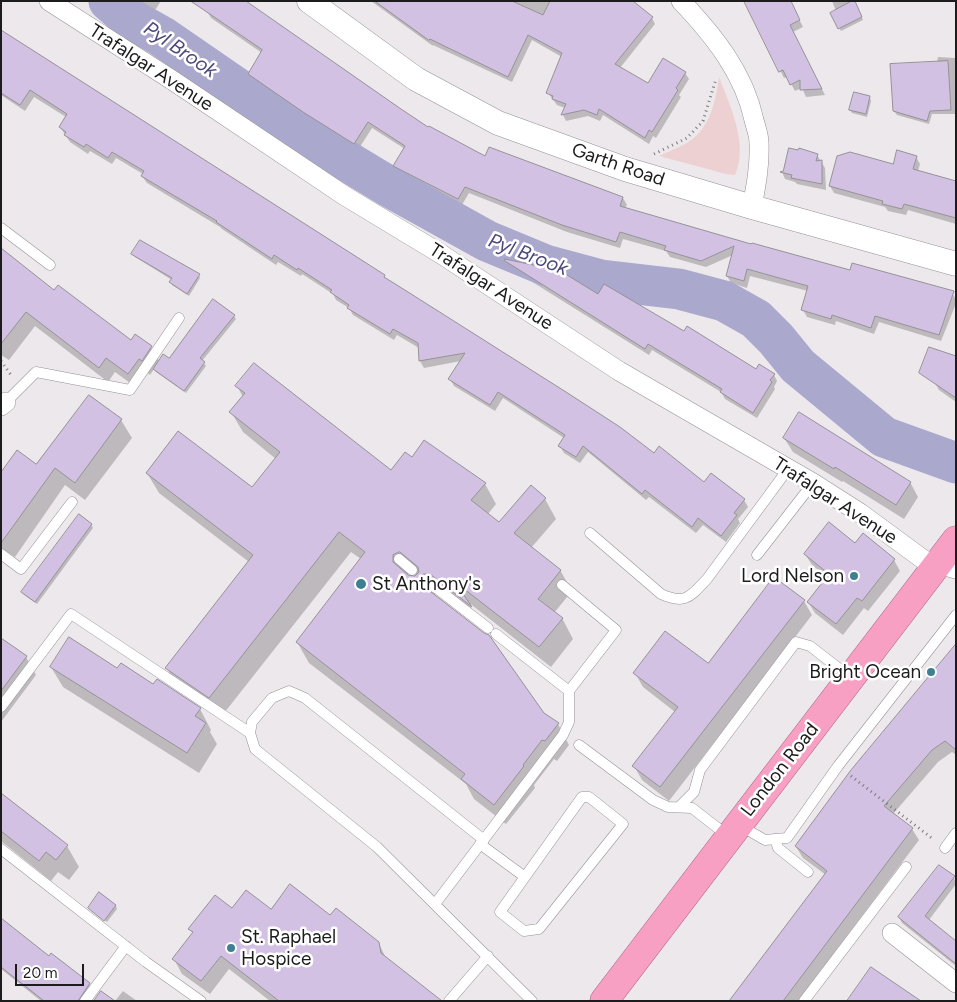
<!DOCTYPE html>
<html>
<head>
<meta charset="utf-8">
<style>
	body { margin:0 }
	#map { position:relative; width:957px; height:1002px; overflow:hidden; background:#ede8ec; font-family:Figtree,sans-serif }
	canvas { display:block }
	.frame { position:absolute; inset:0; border:2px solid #1d1c1d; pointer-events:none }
	.scale { position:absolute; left:15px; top:964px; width:69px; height:22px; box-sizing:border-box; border:2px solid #1d1c1d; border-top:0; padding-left:6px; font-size:15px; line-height:18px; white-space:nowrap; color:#1d1c1d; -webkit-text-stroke:4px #fff; paint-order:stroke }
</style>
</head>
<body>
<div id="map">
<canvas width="957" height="1002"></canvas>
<div class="frame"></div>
<div class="scale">20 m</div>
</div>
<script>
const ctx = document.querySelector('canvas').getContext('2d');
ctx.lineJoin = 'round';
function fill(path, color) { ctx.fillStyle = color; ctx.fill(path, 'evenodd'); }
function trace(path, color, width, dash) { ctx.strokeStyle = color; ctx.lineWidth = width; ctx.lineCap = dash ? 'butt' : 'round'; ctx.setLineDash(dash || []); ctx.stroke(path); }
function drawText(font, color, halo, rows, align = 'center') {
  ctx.font = font + ' Figtree,sans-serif'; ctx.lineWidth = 5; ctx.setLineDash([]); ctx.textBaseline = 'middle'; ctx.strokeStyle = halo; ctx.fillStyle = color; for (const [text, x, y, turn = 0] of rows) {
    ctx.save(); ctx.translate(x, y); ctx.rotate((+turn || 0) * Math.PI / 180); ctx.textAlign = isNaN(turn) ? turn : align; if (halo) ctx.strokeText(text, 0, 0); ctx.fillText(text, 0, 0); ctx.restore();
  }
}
const green = new Path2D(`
	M719,77C730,106 749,144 735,175L726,174L659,156C672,150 687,145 697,135C712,120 716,97 719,77Z`);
const shadow = new Path2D(`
	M131,1H161L152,15Z
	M189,1H245L429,129L486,158L623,198L627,205L625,208L752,246L851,272L951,291L955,298V306L941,341L879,322L874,334L836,321L835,325L807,317L803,310L808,291L750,276L747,288L731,283L727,276L733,255L706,267L670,257L666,251L623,239L620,248L567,232L469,193L462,205L398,173L395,166L405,149L372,128L358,150L308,119L253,80L249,74L262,53L211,18L207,11Z
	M371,1H631L652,18L655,24L620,68L648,85L685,73L689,79L679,95L681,97L656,138L653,136L649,144L603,115L600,121L588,116L566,121L563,115L565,108L557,105L548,93L562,57L532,40L512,82L433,45V46Z
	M790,1L803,27L793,32L825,95L806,97L802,88L795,91L787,77L784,78L746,2Z
	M832,1H854L863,20L841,31L831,13L836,11Z
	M1,31L384,276L386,279L654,455L704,484L744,500L748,507L738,519L740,523L726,542L703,525L696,533L649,497L646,500L588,452L580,463L564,453L560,446L564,438L503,398L495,411L454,386L450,379L461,361L424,368L420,361L419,348L397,335L394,340L353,315L349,308L336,300L333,294L302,274L301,276L278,262L276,265L222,229L220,227L147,183L142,176L143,174L116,158L112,164L90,151L88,154L70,142L60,127L66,117L34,97L25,111L1,95Z
	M938,57L956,58V114H932L929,124L897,115L894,111L937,62Z
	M870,98L871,101L867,117L852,113L850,110Z
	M817,155L825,168L826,190L797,184L795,182L785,179L782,172Z
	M916,157L920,164L918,171L956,182V224L908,210L906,215L888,211L885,207L834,193L830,186Z
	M1,250L54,292L132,342L151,347L159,361L169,360L234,316L236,319L202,361L206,366L186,393L156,372L154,369L150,375L148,373L137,388L115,372L108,382L35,326L9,360L1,355Z
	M133,254L199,275L200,278L189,296L172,285L171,282L172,280L135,257Z
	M506,261L598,296L684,333L757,371L774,375L777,381L774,387L775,389L757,418L725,399L721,392L652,350L649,355L510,268Z
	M956,358V402L939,390L935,383Z
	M237,386L391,472L413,459L485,484L496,504L488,514L499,523L545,499L556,519L531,548L560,570L572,591L554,613L562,618L573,639L551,667L468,602L480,623L442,594H435L433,596L544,714L558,724L569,745L557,761L554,759L534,785L535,788L506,824L474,799L466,784L309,663L297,642L361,559L351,552L221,717L178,689L167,668L249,562L159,493L147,473L252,489L276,459L243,432L231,412L243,397ZM412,572L417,576L415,578L405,575Z
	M89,396L121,420L132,438L85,500L65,485L15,557L6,551L1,557V474L37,466Z
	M784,438L910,482L918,497L904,519L843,481L842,482L793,452Z
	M91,524L93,528L37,604L24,595L22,592Z
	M863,535L894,560L900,571L868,611L864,608L843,635L815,613L808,602L828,578L812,565L805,554L855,545Z
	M804,601L812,615L669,801L642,780L634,766L675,712L643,687L635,673L708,665Z
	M1,646L26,657L36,675L1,722Z
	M956,646V755L952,752L938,762L893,814L912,829L919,840L798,1001H731L826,875L803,858L796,847Z
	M51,667L118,670L153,685L200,709L211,730L210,732L217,744L199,773L63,687Z
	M1,795L67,846L79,867L69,880L58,872L51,881L1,841Z
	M954,877L956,884L929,920L956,942V966L902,923L899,917Z
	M116,906L117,909L107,922L90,908Z
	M232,910L271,911L331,917L378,942L387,960L438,1001H270L229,969L210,994L182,974L174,959L193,934L190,929Z
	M1,920L50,958L89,984L94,992L88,1001H41L1,969Z
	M123,991L137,1001H115Z`);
const river = new Path2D(`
	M109,1L129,18L161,36L312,140L388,186L487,241L545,265L601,280L679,289L724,301L756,319L776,339L798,366L884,437L956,463`);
const building = new Path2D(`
	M191,1H246L401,109L428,127L429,126L485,156L489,147L623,197L620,206L751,244L752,243L850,270L852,263L954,291L939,335L875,316L871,328L832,315L831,319L801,310L808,286L747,269L744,281L726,276L734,246L701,261L664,250L666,246L620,232L616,242L562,225L465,187L458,199L393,166L405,146L368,122L354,144L303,112L248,74L262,50Z
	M375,1H512L543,15L550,1H633L653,17L615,64L648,83L663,58L686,72L676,88L678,90L652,132L649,130L645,138L599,109L597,115L584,110L561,115L566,104L552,99L553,96L546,93L562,53L528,35L508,77L430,39L429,40Z
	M744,1H791L800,20L790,25L822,89L800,90V80L790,85L783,70L779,72Z
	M852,1H855L862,17L838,29L830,13Z
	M1,30L385,275L384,277L408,292L566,392L620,427L654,453L659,446L704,482L711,473L745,499L734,513L737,515L721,536L698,518L692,527L645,490L642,494L583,446L576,457L558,446L565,435L498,392L490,405L448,379L465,353L419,361L418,343L393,329L390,334L347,308L349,305L330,292L332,290L298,268L297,270L274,255L272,259L216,222L217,221L141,176L144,171L112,152L108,158L86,144L84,147L64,135L66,132L59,127L67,114L30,90L20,105L1,93Z
	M948,61L951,110L930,111L927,121L893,111L890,64Z
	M854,92L870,96L866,114L849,110Z
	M789,148L798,150L799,148L818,154L816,161L822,160V184L791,178L792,175L780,172L783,171Z
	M897,150L917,156L913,169L956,181V218L904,204L902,209L882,204L883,201L829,186L837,156L850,152L893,164Z
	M140,240L200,274L187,294L169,282L172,278L131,254Z
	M1,248L54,290L58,285L131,340L135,334L152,346L142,361L139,359L128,374L106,358L99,368L26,312L1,344Z
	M505,259L547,268L549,264L598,294L604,284L684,331L687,326L756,369L759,364L775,374L770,380L772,382L753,413L720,392L722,389L648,344L645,349L505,261Z
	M213,299L235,315L200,358L205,362L184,391L153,369L163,354L169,358Z
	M929,347L956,356V398L919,373Z
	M254,363L391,470L405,452L412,457L424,440L486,483L471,500L499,522L531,485L546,498L514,533L561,570L538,599L563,618L539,647L455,582L472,607L430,574H423L419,579L422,585L484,633L489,635L544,713L559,723L545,741L542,740L523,765L524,766L494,805L461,779L465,774L296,642L365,552L339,532L209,698L165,668L253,555L146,473L178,431L252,487L280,452L229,412L245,393L235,386ZM400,552L418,567L419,572L415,576L408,575L393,562V555Z
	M89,395L122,419L75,483L55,468L1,543V472L17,450L36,464Z
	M799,412L911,482L896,505L835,467L834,469L783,438Z
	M79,514L92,524L35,602L21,592Z
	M829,522L855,543L863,533L895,559L862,601L857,598L836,624L807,602L829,574L804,554Z
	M774,577L805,600L660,787L632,766L678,707L633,673L665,631L708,663Z
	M69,637L117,668L121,663L153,684L157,679L201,708L195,716L206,723L187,753L50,667Z
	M1,638L27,656L1,691Z
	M956,644V750L945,741L932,750L884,806L913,828L783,1001H729L827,871L795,846L851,770Z
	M1,793L68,845L56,860L46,852L39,861L1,831Z
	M939,865L955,876L925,916L956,941V964L898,917Z
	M290,884L330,915L336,908L379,942L381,953L442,1001H279L221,956L201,981L172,959L193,932L188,929L215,895L232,908L246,890L271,909Z
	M99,892L116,905L104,921L88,908Z
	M1,918L49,956L51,953L90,983L78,1001H44L1,967Z
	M871,967L921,1001H847Z
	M101,991L115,1001H94Z`);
const path = new Path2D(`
	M654,154L687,138L703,121L716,79
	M1,361L11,375
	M851,776L933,839`);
const service = new Path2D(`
	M1,228L50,265
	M6,402L36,372L130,390L179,318
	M590,533L661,594C685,605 690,597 707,579L788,469
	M1,554L21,569L72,502
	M757,555L813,483
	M399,559L412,570
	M426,580L488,628
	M496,634L569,691
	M1,707L71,614L250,733
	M579,745L653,800L668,807L692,808L728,836
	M582,797H589L623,824L539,929L524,931L500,912Z
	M679,807L694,792L700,770L796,642L810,646L850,677
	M739,825L765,840L787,838L838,766L956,615
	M775,839L778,848L808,872
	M484,840L305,698L289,691L272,698L252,722L250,733L255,749L377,847L532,1001
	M480,844L525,877
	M945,848L956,833
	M1,849L146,962L201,1001
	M435,904L563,735L569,722V691L616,630L562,585
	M85,1001L126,946
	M449,1001L488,956
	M804,1001L906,867`);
const minor = new Path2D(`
	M49,1L172,80L345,196L441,254L619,371L813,483L860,513L924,560L956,569
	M681,1C714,36 744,73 754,120C756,128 759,135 759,143C760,165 756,186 752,207
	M1,406L6,402
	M892,933L956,983`);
const tertiary = new Path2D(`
	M309,1L416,79L498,123L625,169L752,207L956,264`);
const trunk = new Path2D(`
	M604,1001L956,540`);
const markers = [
	[854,576,5,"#3e7f92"],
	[361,584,6,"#3e7f92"],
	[931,672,5,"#3e7f92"],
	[231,948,5,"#3e7f92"]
];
const streetNames = [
	["Trafalgar Avenue",151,68,33],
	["Garth Road",618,165,19],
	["Trafalgar Avenue",491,287,33],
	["Trafalgar Avenue",835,501,33],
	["London Road",780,770,-52]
];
const poiNames = [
	["Lord Nelson",844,576],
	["St Anthony's",372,584,"left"],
	["Bright Ocean",921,672],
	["St. Raphael",241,937,"left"],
	["Hospice",241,959,"left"]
];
const waterNames = [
	["Pyl Brook",180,50,34],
	["Pyl Brook",528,255,21]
];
fill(green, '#edd1d2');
fill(shadow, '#0003');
trace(river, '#aaa8cc', 41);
fill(building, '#d3c1e3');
trace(building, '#949297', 1);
trace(service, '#959195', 11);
trace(minor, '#959195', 20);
trace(tertiary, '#959195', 25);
trace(trunk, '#a96280', 29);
trace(path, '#7b787b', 3, [1, 4]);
trace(service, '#fff', 10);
trace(minor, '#fff', 19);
trace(tertiary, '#fff', 24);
trace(trunk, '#f7a0c4', 28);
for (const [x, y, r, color] of markers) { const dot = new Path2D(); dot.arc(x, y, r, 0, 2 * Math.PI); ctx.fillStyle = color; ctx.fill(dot); trace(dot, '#fff', 2); }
drawText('19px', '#1d1c1d', '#fff', streetNames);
drawText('19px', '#1d1c1d', '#fff', poiNames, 'right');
drawText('italic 20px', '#4e497b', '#fff', waterNames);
</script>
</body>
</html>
